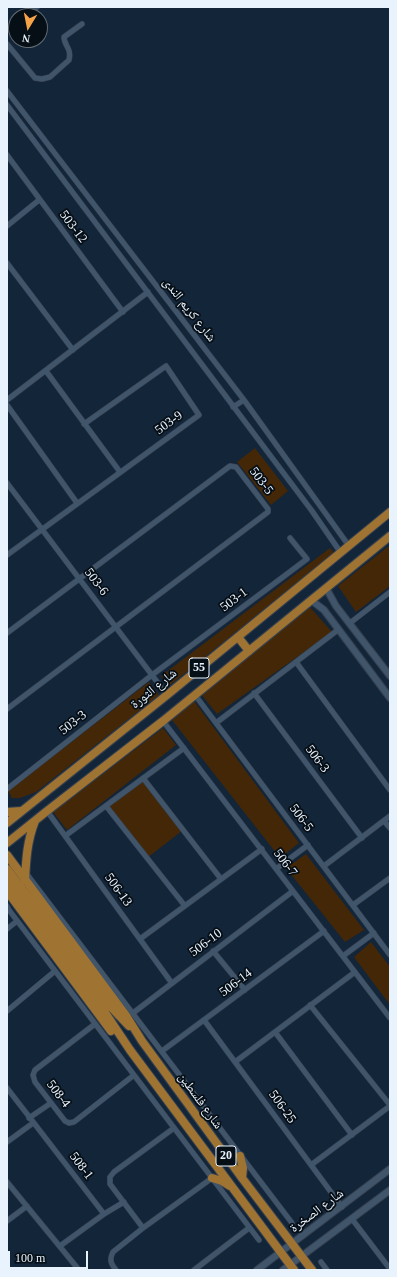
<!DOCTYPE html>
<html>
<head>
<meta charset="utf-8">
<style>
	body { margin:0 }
	#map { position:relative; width:397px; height:1277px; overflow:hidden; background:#132538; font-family:"Times New Roman",serif }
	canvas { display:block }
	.frame { position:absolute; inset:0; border:8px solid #e9f3fd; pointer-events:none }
	.north { position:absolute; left:8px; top:8px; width:40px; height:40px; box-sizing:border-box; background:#060e16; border:1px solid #616a72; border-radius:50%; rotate:190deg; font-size:11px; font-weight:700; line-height:16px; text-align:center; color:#e9f3fd }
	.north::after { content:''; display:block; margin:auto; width:14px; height:18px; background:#f6a247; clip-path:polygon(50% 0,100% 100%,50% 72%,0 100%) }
	.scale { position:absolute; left:8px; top:1251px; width:80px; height:18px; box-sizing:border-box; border:2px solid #e9f3fd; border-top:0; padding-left:5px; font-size:12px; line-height:14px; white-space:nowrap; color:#e9f3fd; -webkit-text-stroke:3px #060e16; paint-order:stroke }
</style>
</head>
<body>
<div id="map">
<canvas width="397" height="1277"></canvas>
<div class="frame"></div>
<div class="north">N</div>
<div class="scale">100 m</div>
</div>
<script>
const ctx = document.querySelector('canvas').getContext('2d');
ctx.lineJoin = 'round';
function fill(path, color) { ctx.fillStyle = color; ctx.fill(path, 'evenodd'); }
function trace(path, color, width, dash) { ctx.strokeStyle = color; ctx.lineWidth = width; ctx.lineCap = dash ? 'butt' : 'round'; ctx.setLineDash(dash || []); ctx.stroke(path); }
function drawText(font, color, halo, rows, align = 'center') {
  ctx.font = font + ' "Times New Roman","Noto Naskh Arabic",serif'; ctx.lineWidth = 3.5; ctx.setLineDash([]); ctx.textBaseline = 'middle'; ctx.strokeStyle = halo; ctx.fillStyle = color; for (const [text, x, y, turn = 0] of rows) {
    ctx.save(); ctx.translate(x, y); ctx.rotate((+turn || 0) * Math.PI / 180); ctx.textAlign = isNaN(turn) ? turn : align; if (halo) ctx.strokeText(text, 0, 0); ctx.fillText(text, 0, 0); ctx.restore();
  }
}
const green = new Path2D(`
	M255,448L288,491L271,505L237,462Z
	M390,545V586L356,612L338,586Z
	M330,548L334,553L170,685L161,676Z
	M309,606L332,632L217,714L201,694Z
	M149,682L159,695L36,792L20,798H12L8,791Z
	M194,701L299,843L280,858L172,720Z
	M163,728L176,745L67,830L53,812Z
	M143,778L183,830L147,858L106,806Z
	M306,854L364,930L345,942L286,868Z
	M371,942L390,967V1005L354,957Z`);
const minor = new Path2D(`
	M25,16L37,7
	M7,30L16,22
	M7,44L35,78L42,79L50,77L69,60C72,48 64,46 64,37L82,24
	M7,91L244,400L349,546
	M7,105L312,511L341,553
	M7,155L123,312
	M7,226L39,200
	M7,263L73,350
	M46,371L120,472
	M7,400L148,292
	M7,405L77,503
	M233,407L244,400
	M7,483L167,695
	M7,555L199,415L166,366L84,424
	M350,623L390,592
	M7,633L230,466L236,467L268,509V512L7,709
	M296,662L390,790
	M254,693L362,838
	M195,695L390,955
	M163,721L390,1018
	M216,723L339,629
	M143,778L221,879
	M7,789L152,675L307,559L290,538
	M106,806L185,906
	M47,811L171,982
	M384,821L390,828
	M65,836L184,748
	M324,866L390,816
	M276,869L308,845
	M26,873L292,1223
	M353,905L390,878
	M7,906L9,910L259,1240
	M7,929L17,921
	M140,939L262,849
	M213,951L245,990
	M343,956L374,933
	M310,1005L390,1105
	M7,1011L55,971
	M133,1013L293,891
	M204,1020L342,1207
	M95,1024L35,1070L33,1075L35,1082L65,1121L69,1123L74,1122L134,1075
	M275,1032L352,1135
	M162,1051L324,931
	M235,1062L355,972
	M7,1088L104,1214L60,1246
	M29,1118L51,1103
	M7,1142L33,1123
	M311,1165L390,1106
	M7,1182L79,1270
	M104,1214L124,1202
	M352,1219L390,1269
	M7,1221L27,1206
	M143,1228L110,1184V1177L114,1172L174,1128
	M321,1262L327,1270
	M116,1270C111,1264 109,1260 113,1252L143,1228L212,1178
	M194,1270L249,1228`);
const tertiary = new Path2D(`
	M326,588L336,606L390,676
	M311,600L324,610L390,698
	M257,1270L390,1169
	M283,1270L390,1190`);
const primary = new Path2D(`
	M238,637L249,651
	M7,812L21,811
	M7,823L167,695L390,512
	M7,843L47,811L163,721L390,536
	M7,855L127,1017L142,1041L242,1178L312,1270
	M7,869L108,1004L129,1026
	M7,880L102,1008L130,1050L294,1270
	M25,881C26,860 27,841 35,821
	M7,891L111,1031
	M240,1156L243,1168L242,1178
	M212,1178L222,1181L230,1186`);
const shields = [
	[199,668,20],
	[226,1156,20]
];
const shieldNames = [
	["55",199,668],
	["20",226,1156]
];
const streetNames = [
	["503-12",73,227,53],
	["شارع كريم الندى",189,310,52],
	["503-9",169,423,-36],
	["503-5",261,481,53],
	["503-6",96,582,53],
	["503-1",234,600,-37],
	["شارع الثورة",154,689,-39],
	["503-3",73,723,-38],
	["506-3",317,759,53],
	["506-5",301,818,53],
	["506-7",285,863,53],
	["506-13",118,890,54],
	["506-10",206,943,-37],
	["506-14",236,983,-37],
	["508-4",58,1094,53],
	["شارع فلسطين",200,1101,54],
	["506-25",282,1107,54],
	["508-1",81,1166,53],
	["شارع الصخرة",317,1211,-37]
];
fill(green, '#442707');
trace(minor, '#344050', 6);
trace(tertiary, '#344050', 8);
trace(primary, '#344050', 10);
trace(minor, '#40546a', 5);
trace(tertiary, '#40546a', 6);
trace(primary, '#9f7332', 8);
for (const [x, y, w] of shields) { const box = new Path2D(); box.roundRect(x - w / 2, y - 10, w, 20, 3); ctx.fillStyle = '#060e16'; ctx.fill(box); trace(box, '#e9f3fd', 1); }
drawText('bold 12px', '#e9f3fd', null, shieldNames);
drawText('13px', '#e9f3fd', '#060e16', streetNames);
</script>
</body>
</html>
